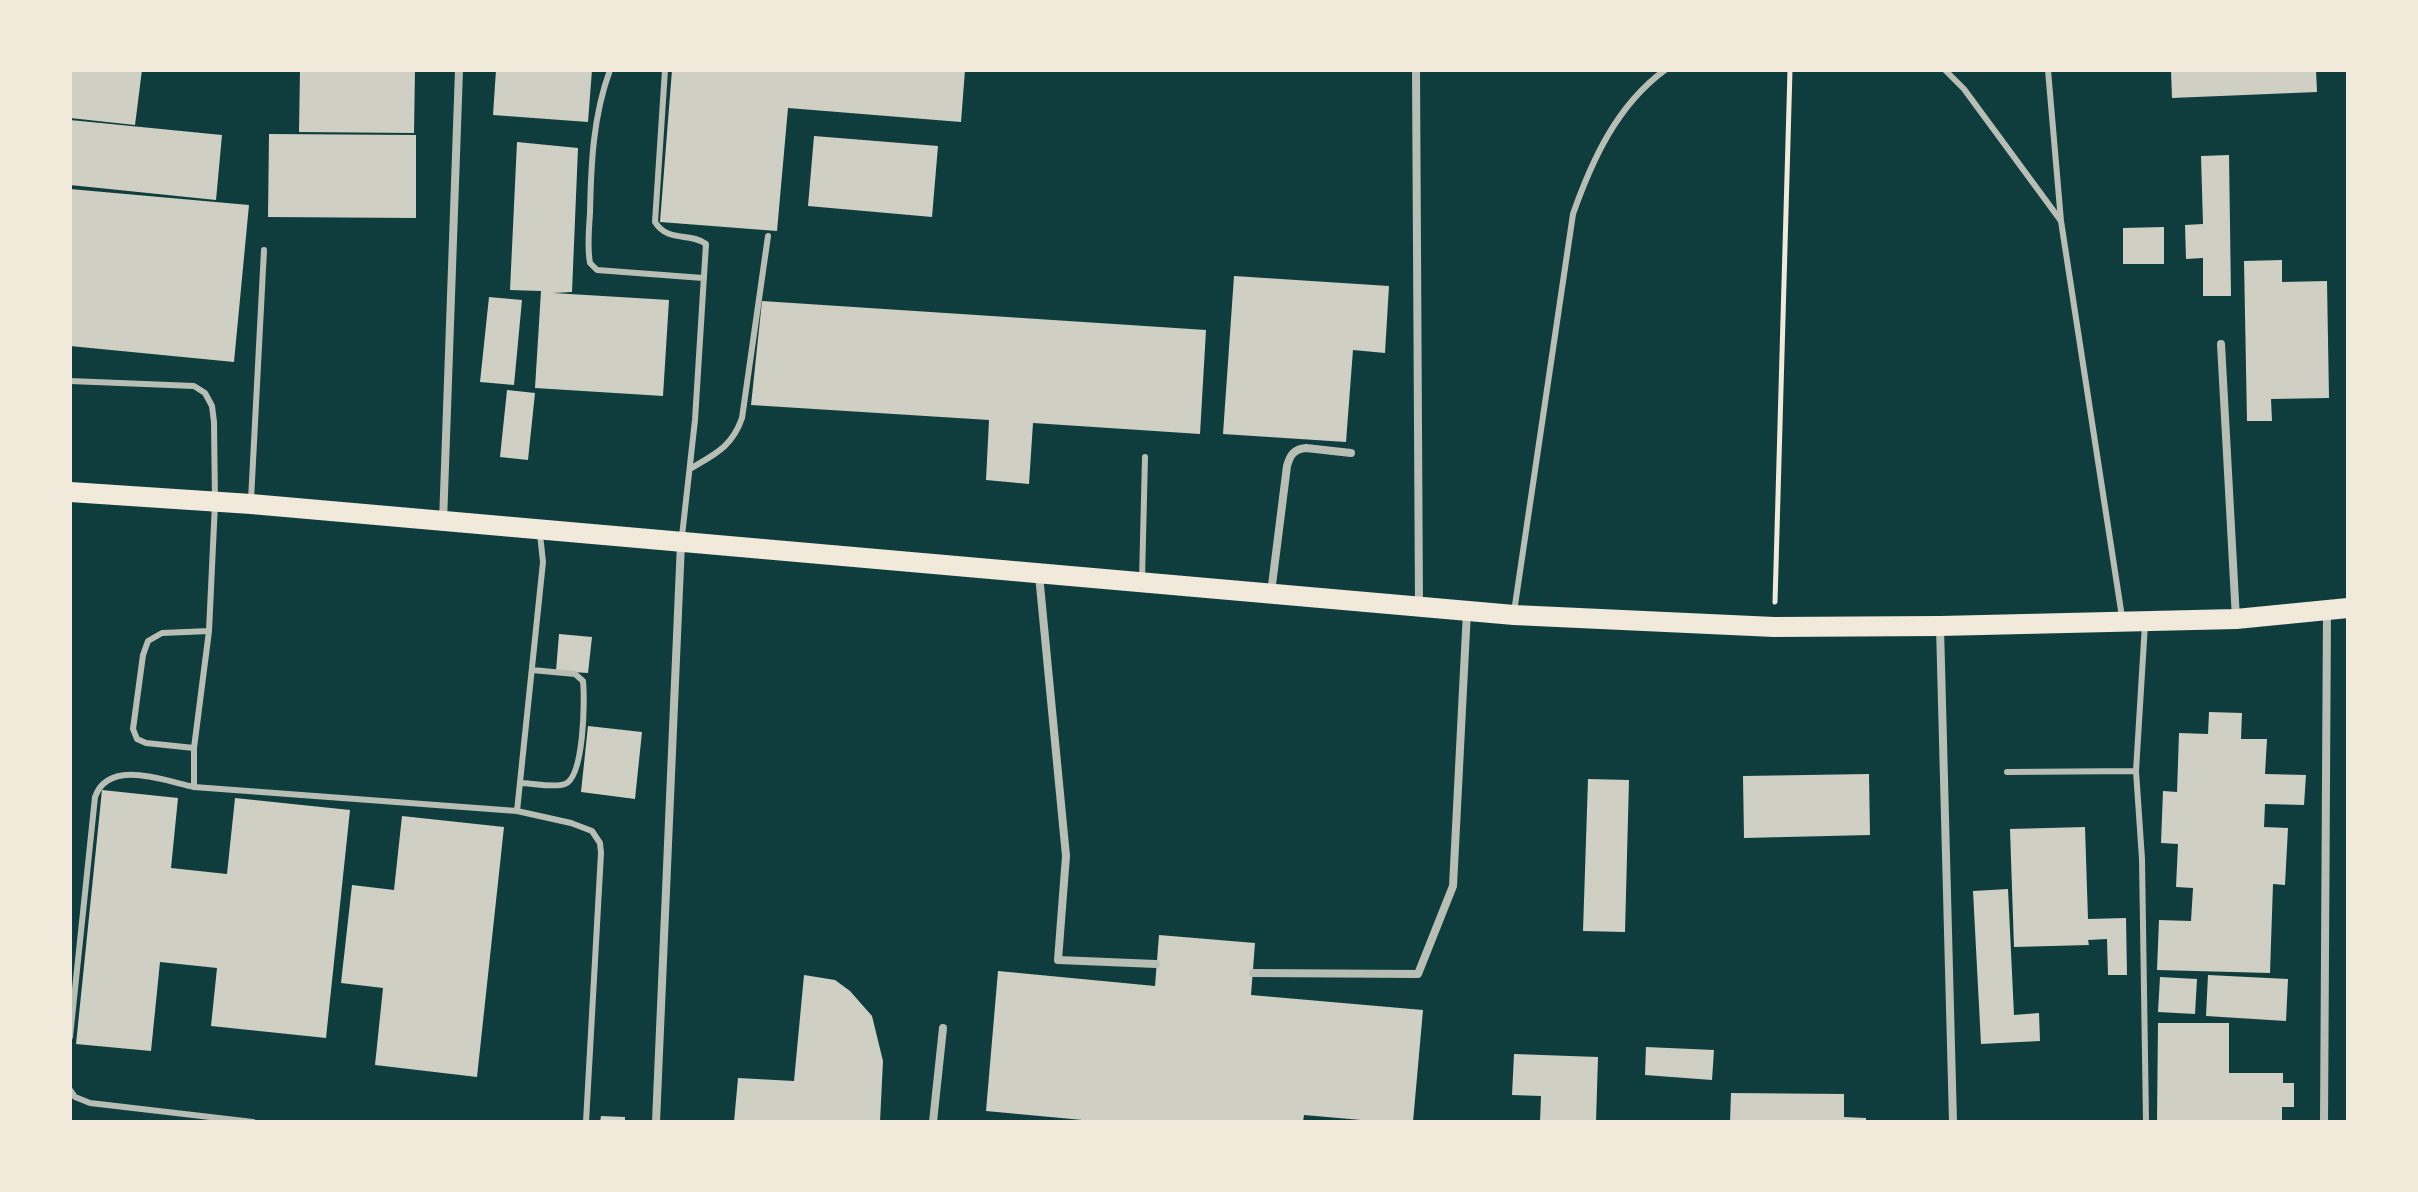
<!DOCTYPE html>
<html>
<head>
<meta charset="utf-8">
<style>
	body { margin:0 }
	#map { position:relative; width:2418px; height:1192px; overflow:hidden; background:#0f3d3e; font-family:"PT Sans Narrow",sans-serif }
	canvas { display:block }
	.frame { position:absolute; inset:0; border:72px solid #f1e9da; pointer-events:none }
</style>
</head>
<body>
<div id="map">
<canvas width="2418" height="1192"></canvas>
<div class="frame"></div>
</div>
<script>
const ctx = document.querySelector('canvas').getContext('2d');
ctx.lineJoin = 'round';
function fill(path, color) { ctx.fillStyle = color; ctx.fill(path, 'evenodd'); }
function trace(path, color, width, dash) { ctx.strokeStyle = color; ctx.lineWidth = width; ctx.lineCap = dash ? 'butt' : 'round'; ctx.setLineDash(dash || []); ctx.stroke(path); }
const building = new Path2D(`
	M70,70H142L135,125L70,118Z
	M300,70H415L414,133L299,132Z
	M496,70H592L588,122L493,115Z
	M672,70H965L961,122L788,108L777,231L660,222Z
	M2171,70H2316L2317,92L2172,98Z
	M70,120L222,135L216,200L70,185Z
	M269,134L416,135V218L268,217Z
	M814,136L938,146L932,217L808,206Z
	M517,142L578,148L572,292L553,293L669,300L663,396L535,388L541,291L510,290Z
	M2229,155L2231,296H2203V258L2186,259L2185,225L2203,224L2201,156Z
	M70,189L249,205L234,362L70,346Z
	M2164,227V264H2123V228Z
	M2282,260V282L2327,281L2329,398L2271,399L2272,421H2247L2244,261Z
	M1234,276L1389,286L1385,353L1353,350L1346,442L1223,434Z
	M489,297L522,300L514,385L480,382Z
	M762,301L1206,330L1200,434L1033,423L1029,484L986,480L989,420L751,405Z
	M507,390L535,393L528,460L500,457Z
	M559,634L592,637L588,673L556,671Z
	M2209,712L2242,713L2241,739H2267L2265,774L2306,775L2304,805L2265,804L2264,827L2288,828L2285,885L2273,884L2270,973L2157,970L2159,920L2191,921L2193,888L2176,887L2178,844L2161,843L2163,791L2177,792L2179,733L2208,734Z
	M588,726L642,732L635,799L581,792Z
	M1869,774L1870,835L1744,838L1743,776Z
	M1588,779L1629,780L1625,932L1583,931Z
	M102,790L178,798L171,868L227,874L235,798L350,810L326,1038L211,1026L217,968L160,962L151,1051L76,1044Z
	M402,816L504,827L477,1077L375,1065L383,988L341,983L352,885L394,890Z
	M2085,827L2088,919L2126,918L2127,975H2108L2107,939L2088,940L2089,945L2014,947L2010,829Z
	M2008,889L2014,1015L2039,1013L2040,1041L1981,1044L1973,891Z
	M1159,935L1255,943L1251,995L1423,1010L1413,1122H1384L1304,1115L1303,1122H1104L986,1111L998,971L1155,986Z
	M804,975L835,980L850,991L872,1016L883,1061L880,1122H734L738,1078L794,1081Z
	M2208,975L2288,979L2286,1021L2206,1016Z
	M2160,977L2197,979L2195,1014L2158,1012Z
	M2158,1023H2229V1073H2283V1083H2294V1107H2282V1122H2157Z
	M1646,1047L1714,1050L1712,1080L1645,1075Z
	M1514,1054L1598,1057L1596,1122H1540L1541,1096L1512,1095Z
	M1731,1093L1844,1094V1117L1866,1118V1122H1730Z
	M601,1116L625,1117V1122H600Z`);
const path = new Path2D(`
	M1775,602L1790,70`);
const service = new Path2D(`
	M610,70C593,116 591,164 590,213C589,229 587,247 590,263L597,270L703,278
	M665,70L655,222C668,243 690,232 706,244L695,420L682,536
	M1945,70L1964,89L2061,221L2122,617
	M2048,70L2061,221
	M70,381L194,386L205,393L212,406L214,422L215,503L209,631L194,748V787L517,811L571,823L592,831L600,843L601,853L586,1122
	M690,469C715,454 732,447 742,418L768,236
	M251,500L264,250
	M1142,580L1145,457
	M1514,612L1573,214C1592,160 1617,105 1665,70
	M2145,624L2136,771L2142,859L2146,1121
	M194,748L146,743L137,739L133,729L143,655L148,641L162,633L209,631
	M2007,772L2136,771
	M520,783C533,783 553,788 565,784C584,777 585,700 583,681L575,674L532,670
	M517,811L543,562L540,534
	M70,1037L95,797C109,758 165,781 194,787
	M70,1090L75,1097L90,1103L253,1122`);
const minor = new Path2D(`
	M1416,70L1419,605
	M2221,344L2236,619
	M443,522L459,70
	M1039,575L1066,856L1058,960L1156,964
	M1271,593L1287,466C1290,455 1294,449 1306,448L1351,453
	M1940,627L1953,1122
	M1253,973L1418,974L1453,886L1467,611
	M656,1122L681,543
	M933,1122L943,1028
	M2324,1122L2327,611`);
const primary = new Path2D(`
	M70,492L251,504L1514,615L1774,627L1940,626L2236,619L2348,608`);
fill(building, '#cfcfc3');
trace(path, '#f1e9da', 5);
trace(service, '#b8beb3', 6);
trace(minor, '#b8beb3', 8);
trace(primary, '#f1e9da', 20);
</script>
</body>
</html>
